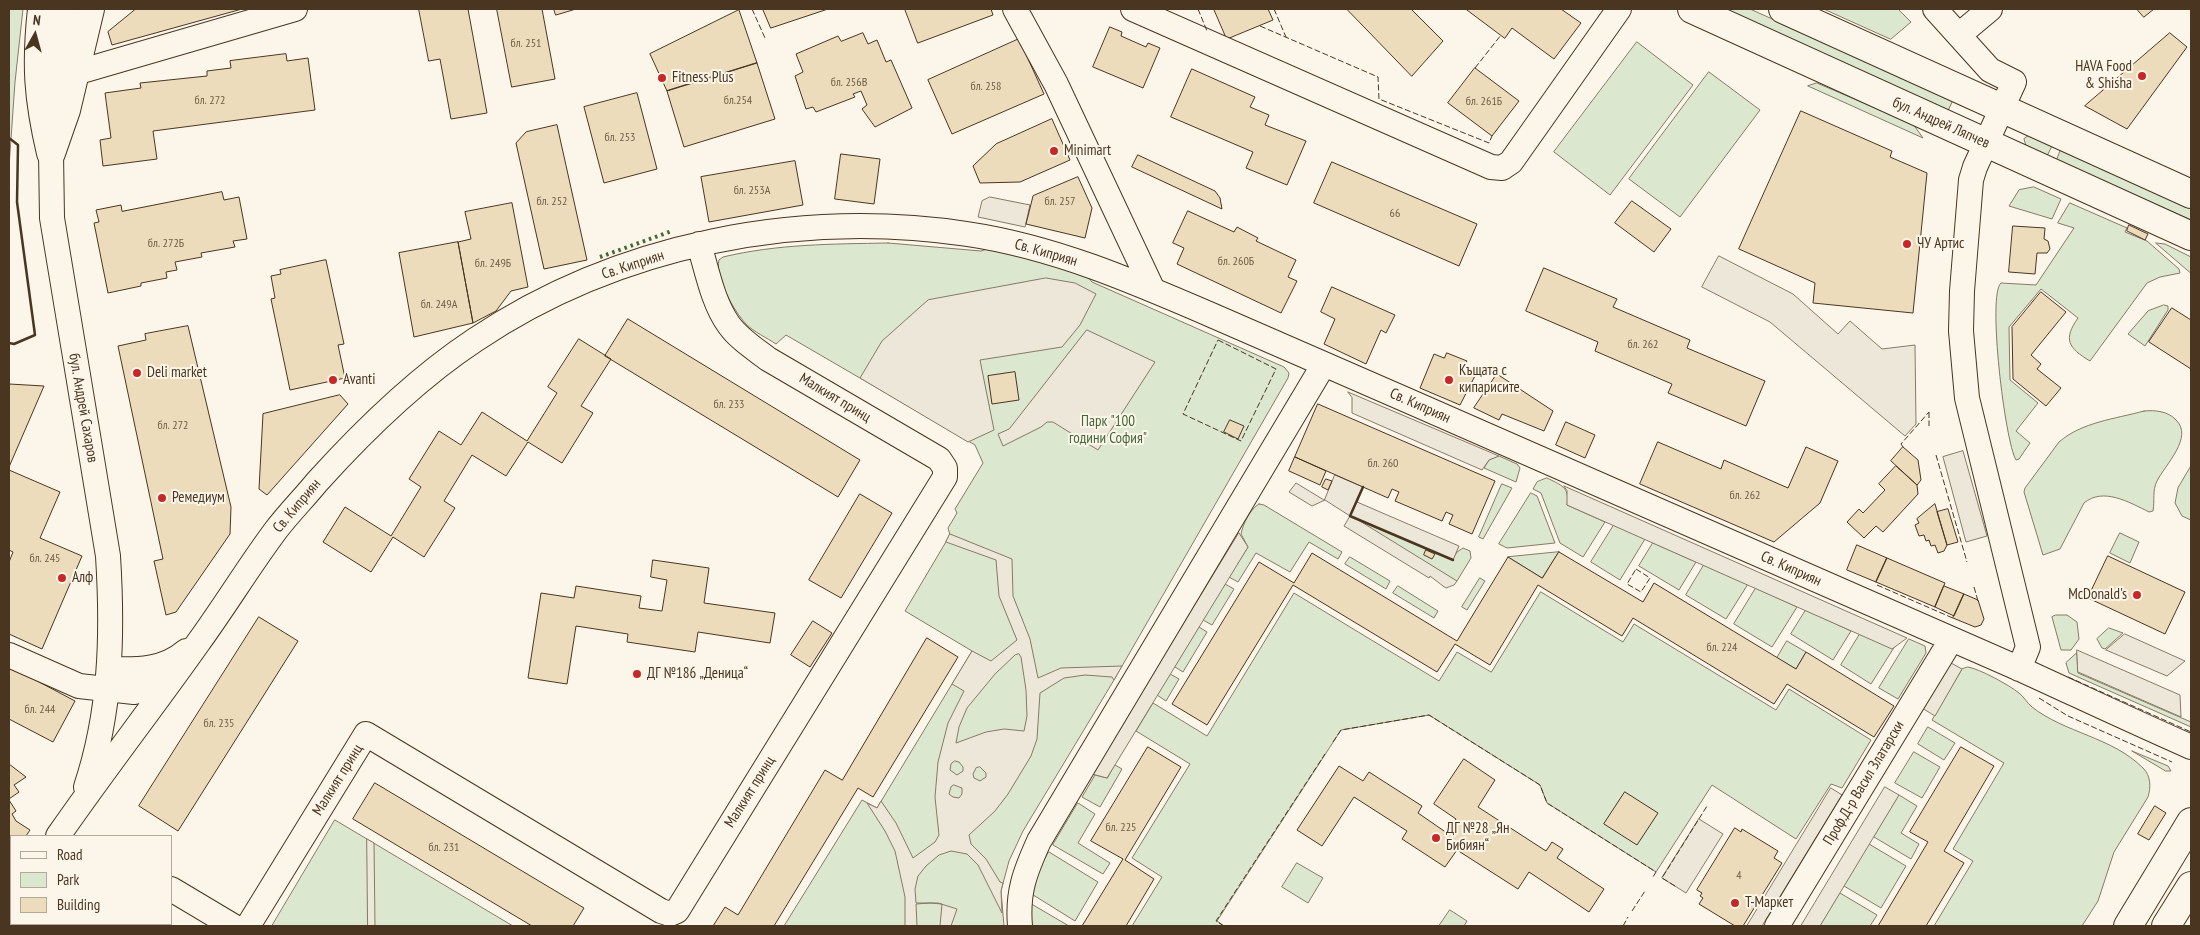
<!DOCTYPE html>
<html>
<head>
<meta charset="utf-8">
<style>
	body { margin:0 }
	#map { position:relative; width:2200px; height:935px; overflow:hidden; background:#fbf6e9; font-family:"PT Sans Narrow",sans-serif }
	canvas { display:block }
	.frame { position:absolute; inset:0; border:10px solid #4a3520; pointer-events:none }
	.legend { position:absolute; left:10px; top:835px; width:162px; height:90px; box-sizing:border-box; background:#fbf6e9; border:1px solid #b4a999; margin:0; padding:6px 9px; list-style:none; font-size:15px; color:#4a3520 }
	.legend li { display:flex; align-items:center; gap:10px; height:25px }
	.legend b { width:25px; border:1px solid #b4a999 }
	.north { position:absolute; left:10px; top:10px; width:50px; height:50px; -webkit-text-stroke:4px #fbf6e9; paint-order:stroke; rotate:7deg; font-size:14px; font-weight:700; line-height:20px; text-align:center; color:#4a3520 }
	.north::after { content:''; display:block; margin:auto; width:18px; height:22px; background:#4a3520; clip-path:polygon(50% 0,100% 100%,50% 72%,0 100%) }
</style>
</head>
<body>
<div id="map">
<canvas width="2200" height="935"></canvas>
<div class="frame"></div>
<ul class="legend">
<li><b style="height:6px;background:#fbf6e9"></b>Road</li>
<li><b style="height:14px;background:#dce7d0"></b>Park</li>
<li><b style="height:14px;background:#ecdcbc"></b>Building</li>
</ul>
<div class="north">N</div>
</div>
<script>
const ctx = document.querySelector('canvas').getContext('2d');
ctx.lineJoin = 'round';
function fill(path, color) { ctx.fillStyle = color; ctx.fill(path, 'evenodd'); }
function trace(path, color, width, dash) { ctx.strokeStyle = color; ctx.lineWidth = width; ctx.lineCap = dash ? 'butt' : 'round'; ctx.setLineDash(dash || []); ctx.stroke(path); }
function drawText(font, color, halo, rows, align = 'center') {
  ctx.font = font + ' "PT Sans Narrow",sans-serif'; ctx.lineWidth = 4; ctx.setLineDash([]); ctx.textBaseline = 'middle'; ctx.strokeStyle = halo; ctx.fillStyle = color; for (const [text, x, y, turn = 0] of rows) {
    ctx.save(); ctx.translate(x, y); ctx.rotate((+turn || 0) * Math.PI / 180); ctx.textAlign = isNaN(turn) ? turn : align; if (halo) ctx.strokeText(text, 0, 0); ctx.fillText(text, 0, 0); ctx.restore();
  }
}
const green = new Path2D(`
	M9,9H23L15,82L9,167Z
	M1719,9H1750L1953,100L1947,113Z
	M1824,9H1898L1911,22L1891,39Z
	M1637,42L1693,85L1610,195L1554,152Z
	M1709,72L1760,110L1680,217L1629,179Z
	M1817,83L1913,124L1923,138L1808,86Z
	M2030,135L2052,146L2047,156L2026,146L2024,139Z
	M2061,149L2191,208V220L2057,160Z
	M2034,187L2061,199L2052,219L2009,206L2019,190Z
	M2070,203L2127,228L2125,232L2147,241L2179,269L2180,273L2160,277L2147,283L2090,361C2068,348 2063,339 2078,318L2041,289L2009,327L2010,380L2038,403L2016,431L2030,443L2019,459L2016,460C2005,442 1987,294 2001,283L2036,285L2074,228L2058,223Z
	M888,243L981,251L987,249C1007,253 1083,266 1092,282L1284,367L1289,373L1288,378L1114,680L1023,831L1009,861L1001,891L1004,926H784L862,800L877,808L972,651L905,611L950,535L948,528L957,513L955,509L983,463L975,445L786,335L776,344C767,338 754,332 746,324C734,311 715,278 719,260L723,257C777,244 833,244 888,243Z
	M2156,243L2165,244L2191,257V273Z
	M2164,305L2168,306V310L2145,346L2128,334L2148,311Z
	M2144,411C2155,410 2168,411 2176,420C2194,437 2165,465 2157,481C2152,491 2155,500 2153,511L2149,512C2129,502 2103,487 2084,503L2060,549L2043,555L2024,492L2025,488L2059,442C2082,422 2115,419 2144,411Z
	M1499,456L1517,464L1520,468L1516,482L1484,468L1489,460Z
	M2191,466V520L2182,516L2175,503L2178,488Z
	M1547,478C1561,485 1570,487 1567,505L1605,522L1583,557L1560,543L1541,493L1533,489L1537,482Z
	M1502,484L1512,488L1483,539L1479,537Z
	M1531,493L1537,496L1555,543L1507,548L1499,544Z
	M1259,504L1264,505L1342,552L1338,559L1309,542L1290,572L1256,553L1238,582L1229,577L1248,547L1241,534C1243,524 1250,509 1259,504Z
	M1350,516L1453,559L1457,552L1463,548L1470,551L1471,558L1457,581Z
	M1614,525L1645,539L1620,580L1591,562Z
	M2120,533L2139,542L2130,563L2110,553Z
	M1653,543L1696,562L1679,590L1639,566Z
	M1559,552L1542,578L1508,557Z
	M1350,557L1390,581L1386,589L1345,564Z
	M1704,565L1748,584L1726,619L1686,595Z
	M1480,578L1485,581L1467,610L1462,607Z
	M1225,584L1234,589L1212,625L1203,620Z
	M1398,586L1438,611L1434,618L1393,593Z
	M1756,588L1797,607L1772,647L1734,624Z
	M1541,592L1623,642L1634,624L1776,710L1789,689L1871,740L1842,788L1831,784L1796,839L1712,785L1656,872L1547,803L1540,785L1429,715L1341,730L1217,921L1224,926H1132L1162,877L1132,858L1190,764L1136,731L1153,703L1207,736L1294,593L1439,681L1457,652L1491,672Z
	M1806,610L1851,631L1833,660L1791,634Z
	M2056,615H2067L2077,622L2079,639L2071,650H2061L2052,617Z
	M1199,627L1207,632L1183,672L1175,667Z
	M2109,628L2123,633L2105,649L2102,648L2097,639Z
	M1860,634L1892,648L1895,646L1871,684L1841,665Z
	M1909,639L1925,646L1926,653L1898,699L1879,688Z
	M1787,641L1806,652L1796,669L1777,658Z
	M2077,653L2078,673L2191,722V727L2069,673L2066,663Z
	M1968,667C1980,669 2009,685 2019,693C2024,697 2027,703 2032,707C2065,733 2112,737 2143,768C2151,776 2151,787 2148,797L2114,852L2098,901L2082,926H1934L1973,861L1953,849L2004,763L1932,720L1962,669Z
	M1170,674L1179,679L1166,701L1157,695Z
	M1928,727L1955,743L1944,760L1918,744Z
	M2132,751L2168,766L2171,771H2166Z
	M1914,752L1940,767L1922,798L1895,783Z
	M1115,765L1122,769L1100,807L1082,797L1095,775L1107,778Z
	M1899,795L1917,806L1901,833L1919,844L1911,859L1874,837Z
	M1078,803L1095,814L1078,843L1110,863L1103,874L1053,845Z
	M335,820L513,926H272Z
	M1869,844L1906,866L1881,908L1844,886Z
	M1049,852L1098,882L1075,921L1030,893L1035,875Z
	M1297,863L1323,878L1308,903L1282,887Z
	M1840,893L1877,915L1870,926H1820Z
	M1028,902L1069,926H1029Z
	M1450,910L1467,921L1464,926H1439Z`);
const parking = new Path2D(`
	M990,197L1030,205L1025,227L978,217L982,201Z
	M1719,256L1793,294L1838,334L1850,321L1882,349L1915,345L1916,424L1905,436L1770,322L1702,287Z
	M1046,278L1075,283L1096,294L1080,325L1062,347L980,360L994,430L968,442L860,378L882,341L928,300Z
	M1087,330L1155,362L1098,450L1053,422H1047L1041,427L1003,446L998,434L1009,429Z
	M1348,392L1499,456L1489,460L1482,470L1352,413V398Z
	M1963,451L1987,536L1966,542L1943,457Z
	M1335,475L1363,487L1357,502L1459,546L1453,560L1355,518L1457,581L1454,585L1446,588L1443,586L1430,576L1429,578L1344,526L1350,516L1325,500L1312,506L1289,492L1296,483L1324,500Z
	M1564,486L1907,638L1892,649L1567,505V491Z
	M1239,533L1248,547L1107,778L1092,774Z
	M950,534L1012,559L1013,596L1030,639L1038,678L1061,668L1122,666L1114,680L1112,677L1085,675L1064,678L1040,693L1037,739L1031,756L1008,794L995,811L969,835L971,844L986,859L1000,882L1003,883L1001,891L1002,913L978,865L967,854L951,851L939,855L926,866L918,876L915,889L916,903H938L957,909L951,926H940L942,904L930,903L916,904L917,926H905V897L895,851L885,831L867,803L877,808L881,801L896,823L913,858L935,842L939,835L935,797L938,762L948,723L964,691L952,684L972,651L991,661L1017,640L999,596L996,560L946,542ZM1019,654L1021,657L1026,690L1027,716L1024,731L1004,729L986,732L956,743L959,727L967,708L995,674L1015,655ZM955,761L959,762L963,767V771L957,775L950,770L951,764ZM980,767L986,773V777L980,781L974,778L973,774L976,768ZM954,785L962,788V794L959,798L953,797L949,794L951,787Z
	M2125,634L2185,661L2167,676L2106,650Z
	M2077,650L2180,695L2181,717L2078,672Z
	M1951,663L1962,669L1935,716L1922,708Z
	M1885,787L1899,795L1820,926H1801Z
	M1831,788L1842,795L1762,926H1747Z
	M1699,819L1723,834L1686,893L1662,878Z
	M367,839L374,843L375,926H368Z`);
const building = new Path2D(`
	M136,9H242L112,45L108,32Z
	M419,9H468L487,113L451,119L440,59L429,61Z
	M497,9H542L555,79L512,87Z
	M554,9H576L556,15Z
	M763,9H828L771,28Z
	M905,9H991L993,15L918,43Z
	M1214,9H1268L1273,20L1227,39Z
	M1347,9H1411L1443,41L1412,76Z
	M1466,9H1561L1581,23L1554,59L1512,28L1505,38Z
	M2137,9H2154L2144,17Z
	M739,10L757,63L667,91L650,54Z
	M1110,27L1122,32L1121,36L1146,47L1148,43L1160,48L1143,88L1093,67Z
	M863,33L868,44L877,40L886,62L891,60L912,108L875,127L862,109L867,105L861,91L853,94L855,97L816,112L813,107L806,109L795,76L803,72L796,54L838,36L841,41Z
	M2170,33L2187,47L2127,129L2085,106Z
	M1019,39L1044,94L952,134L928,80Z
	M286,54L287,61L308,58L315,110L153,131L157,159L103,166L100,140L111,138L105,93L141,88L140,83L207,76V71L231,68L230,61Z
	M757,63L775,119L684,147L667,91Z
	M1475,68L1519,101L1492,136L1448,103Z
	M1192,69L1255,97L1250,107L1269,115L1265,125L1306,141L1287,185L1246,168L1253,152L1171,117Z
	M637,93L657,169L604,183L584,107Z
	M1801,111L1892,151L1890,157L1927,173L1913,313L1813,303L1815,283L1739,249Z
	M1052,119L1070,160L1020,182L980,183L973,166L996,144Z
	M557,125L587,260L544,269L516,143L526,132Z
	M841,154L880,159L874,204L835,199Z
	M1138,155L1215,191L1220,198L1222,209L1132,167Z
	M795,161L803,205L709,222L701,177Z
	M1332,162L1477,224L1459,266L1314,203Z
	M1078,177L1092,208L1085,238L1026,224L1033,196Z
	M222,192L224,200L239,197L247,239L233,241L235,247L201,253L202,257L175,262L177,270L166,272L167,278L141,283V286L108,293L94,223L99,222L96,210L121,205L122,211Z
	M1632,201L1671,229L1654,252L1615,223Z
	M512,203L528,287L511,291L496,311L473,323L458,242L471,239L465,212Z
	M1188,211L1234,232L1237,227L1258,238L1256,241L1296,260L1288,277L1297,281L1281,313L1177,264L1184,248L1173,243Z
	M2129,225L2148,234L2145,240L2127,231Z
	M2013,226L2045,228L2044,239L2048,241L2050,249L2047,253H2037L2035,274L2009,272Z
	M458,242L473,323L414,337L399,253Z
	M326,260L344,344L338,345L345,378L290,390L271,299L275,298L271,276L281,274L280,270Z
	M1544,268L1617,299L1613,307L1690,340L1687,348L1765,381L1746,426L1668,393L1672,384L1595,351L1598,342L1526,311Z
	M1332,287L1395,315L1386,333L1381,330L1366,364L1324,344L1335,319L1321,312Z
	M2041,292L2066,312L2031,355L2041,364L2037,369L2061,388L2046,406L2013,379L2012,327Z
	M2172,308L2191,320V369L2149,342Z
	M628,319L860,460L838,497L605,356Z
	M188,326L231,507L230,534L176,612L166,615L154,561L163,559L118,346L146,340L145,334Z
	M579,339L611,359L581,406L593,413L562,463L528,442L506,476L472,455L444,501L455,508L424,557L393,537L371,572L323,542L345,507L391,536L421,487L409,479L439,431L461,445L482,412L527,441L557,393L548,387Z
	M1447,353L1467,361L1464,366L1477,372L1460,405L1420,388L1434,354L1444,358Z
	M1015,372L1019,400L992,404L988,376Z
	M1497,374L1553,411L1544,431L1502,414L1499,420L1474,408Z
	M9,384L44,386L9,467Z
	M340,395L348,404L267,495L259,489L263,414Z
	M1318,404L1495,481L1472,534L1449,524L1453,515L1446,512L1442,521L1395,501L1399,492L1392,489L1388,498L1295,457Z
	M1230,420L1244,426L1238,439L1224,432Z
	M1566,422L1595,435L1585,458L1556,445Z
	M1658,442L1721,469L1724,460L1788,488L1806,447L1838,461L1820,503L1774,542L1640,484Z
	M1903,447L1918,460L1921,480L1917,485L1891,461Z
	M1295,457L1326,471L1320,485L1289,471Z
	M1896,466L1917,485L1918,494L1883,532L1876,526L1864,538L1847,522L1859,509L1863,513L1885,490L1879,484Z
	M9,470L60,492L40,538L82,556L42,649L9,634V562L13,552L9,550Z
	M1326,479L1332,481L1328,490L1322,487Z
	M860,494L892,513L841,598L809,580Z
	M1935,504L1947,545L1944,551L1938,553L1935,545L1931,546L1929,540L1926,541L1924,535L1919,536L1915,525L1919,523L1917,519Z
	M1948,509L1958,542L1947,545L1937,512Z
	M1857,545L1887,558L1876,582L1847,570Z
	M1426,550L1435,554L1432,559L1424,555Z
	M1559,552L1643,602L1654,583L1796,669L1806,652L1894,706L1874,737L1787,684L1774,704L1633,618L1622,636L1538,585L1490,665L1455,644L1437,672L1293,585L1207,725L1172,704L1259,562L1294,583L1312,553L1457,641L1508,557L1542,578Z
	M2108,556L2185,592L2165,634L2088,598Z
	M1887,558L1945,583L1935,607L1876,582Z
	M653,560L709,568L704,603L775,613L770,643L698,632L695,652L627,642L628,634L576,626L567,684L528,678L541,593L574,598L576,586L641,596L639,608L662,611L667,580L651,577Z
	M1944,586L1964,594L1954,616L1935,607Z
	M1964,594L1978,600L1984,619L1981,625L1975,627L1953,618Z
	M259,617L298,641L178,831L139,806Z
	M813,621L832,633L810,667L791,655Z
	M927,638L958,657L873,797L858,788L774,926H713L725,907L738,915L825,770L842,780Z
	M9,666L75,701L53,742L9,719Z
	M1148,747L1181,767L1125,860L1154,879L1126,926H1082L1123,859L1091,841Z
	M1961,747L1994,766L1944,851L1964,863L1926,926H1878L1928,842L1910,832Z
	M1464,759L1495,780L1478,807L1546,851L1552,842L1563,849L1557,858L1604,889L1589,912L1529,872L1518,889L1457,850L1445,867L1402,839L1407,831L1354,797L1322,846L1297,830L1339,766L1363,781L1369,772L1422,806L1418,813L1447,833L1456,819L1434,804Z
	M9,764L26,777L14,785L19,792L9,799Z
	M375,783L584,908L573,926H532L353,819Z
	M1625,792L1658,813L1637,845L1604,824Z
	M9,800L16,811L12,814L16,821L30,830L26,836H11V860L9,858Z
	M2155,806L2166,813L2149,840L2138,834Z
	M1735,828L1741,832L1742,829L1778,851L1774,858L1782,863L1743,926H1735L1699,904L1703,898L1700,896L1702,893L1697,890Z
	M70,924H117L115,926H68Z`);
const minor = new Path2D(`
	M65,9L51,153L52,218L108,556C113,635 111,712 86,787
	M1015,9L1056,84L1153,290
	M1133,9L1491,167L1502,168L1511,162L1619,9
	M1935,9L1990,70L2014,82L1975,167L1971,180L1962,291L1961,331L1967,398L2028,647L2019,669
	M1959,35L1990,9
	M75,73L295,9
	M9,655L79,686L134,692L156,687L173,676
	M110,669C138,670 164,670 186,651
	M58,836C103,771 152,708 198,643C225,606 249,566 276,530C289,513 304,498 317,482C364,430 416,379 475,340C618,244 798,209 967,234C1055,247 1135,282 1216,317C1281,345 1346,373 1411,402C1614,491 1817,580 2020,669C2077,695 2134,722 2191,747
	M171,889L233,926
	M9,906L11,903
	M248,926L366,734L661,911L670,914L677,911L945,477V468L939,459L768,359C755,349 739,339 729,325C713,303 707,271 699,244
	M1020,926C1017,892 1025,872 1039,841L1324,364
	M1777,926L1951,640`);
const major = new Path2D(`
	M42,9C36,64 38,98 51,153
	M1692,9L2191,236
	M1783,9L2191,194
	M51,153L66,110L90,9
	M2128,926L2191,822
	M2166,926L2191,886`);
const hedge = new Path2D(`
	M600,257L672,231`);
const fence = new Path2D(`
	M752,9L765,38
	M1198,9L1207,31
	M1274,9L1286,37
	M1260,26L1378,77L1379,99L1489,143L1492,136
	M1475,68L1501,35
	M1218,340L1276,369L1241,441L1183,414Z
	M1929,412V426
	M1903,447L1901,444L1929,412
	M1936,455L1967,562
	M1636,569L1650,578L1641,592L1627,584Z
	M1877,585L1955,619
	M1974,587L1978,601
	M2068,677L2191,732
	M2039,698L2068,716L2172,762
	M1333,742L1341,730L1429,715L1540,785L1547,803L1656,872L1653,877
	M1675,886L1662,878L1707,806
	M1632,911L1645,891
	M1224,926L1216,921L1325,754
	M1623,926L1628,917`);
const wall = new Path2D(`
	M9,138L18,145L17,202L35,335L14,344L9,343
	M1363,487L1350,516L1453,560`);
const markers = [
	[2142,76,5,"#c62828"],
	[662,78,5,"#c62828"],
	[1054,151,5,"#c62828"],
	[1907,244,5,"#c62828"],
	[137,373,5,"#c62828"],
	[333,380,5,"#c62828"],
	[1449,380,5,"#c62828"],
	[162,498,5,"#c62828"],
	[62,578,5,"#c62828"],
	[2137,595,5,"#c62828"],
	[637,674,5,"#c62828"],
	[1436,838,5,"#c62828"],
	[1735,903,5,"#c62828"]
];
const numberNames = [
	["бл. 251",526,44],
	["бл. 256В",849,83],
	["бл. 258",986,87],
	["бл. 272",210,101],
	["бл.254",738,101],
	["бл. 261Б",1484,102],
	["бл. 253",620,138],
	["бл. 253А",752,191],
	["бл. 252",552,202],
	["бл. 257",1060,202],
	["66",1395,214],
	["бл. 272Б",166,244],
	["бл. 260Б",1236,262],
	["бл. 249Б",493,264],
	["бл. 249А",439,305],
	["бл. 262",1643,345],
	["бл. 233",729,405],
	["бл. 272",173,426],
	["бл. 260",1383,464],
	["бл. 262",1745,496],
	["бл. 245",45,559],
	["бл. 224",1722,648],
	["бл. 244",40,710],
	["бл. 235",219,724],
	["бл. 225",1121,828],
	["бл. 231",444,848],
	["4",1739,876]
];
const poiNames = [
	["HAVA Food",2132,67,"right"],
	["& Shisha",2132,84,"right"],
	["Fitness Plus",672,78],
	["Minimart",1064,151],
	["ЧУ Артис",1917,244],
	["Къщата с",1459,371],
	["кипарисите",1459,388],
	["Deli market",147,373],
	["Avanti",343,380],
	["Ремедиум",172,498],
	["Алф",72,578],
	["McDonald's",2127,595,"right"],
	["ДГ №186 „Деница“",647,674],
	["ДГ №28 „Ян",1446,829],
	["Бибиян“",1446,846],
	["Т-Маркет",1745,903]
];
const streetNames = [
	["бул. Андрей Ляпчев",1941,123,24],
	["Св. Киприян",1046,253,16],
	["Св. Киприян",633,265,-18],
	["Малкият принц",835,398,31],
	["Св. Киприян",1420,406,24],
	["бул. Андрей Сахаров",83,408,80],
	["Св. Киприян",297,506,-50],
	["Св. Киприян",1791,569,24],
	["Малкият принц",338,780,-58],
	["Проф.Д-р Васил Златарски",1864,783,-59],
	["Малкият принц",750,792,-58]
];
const parkNames = [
	["Парк \"100",1108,422],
	["години София\"",1108,439]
];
fill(green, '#dce7d0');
trace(green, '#887966', 1);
fill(parking, '#ede7d9');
trace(parking, '#887966', 1);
fill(building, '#ecdcbc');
trace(building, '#4a3520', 1);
trace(minor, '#4a3520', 26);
trace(major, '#4a3520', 30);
trace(minor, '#fbf6e9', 24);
trace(major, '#fbf6e9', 28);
trace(hedge, '#436837', 4, [2.5, 4]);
trace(fence, '#4a3520', 1, [6, 2.5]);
trace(wall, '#4a3520', 2.5);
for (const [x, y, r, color] of markers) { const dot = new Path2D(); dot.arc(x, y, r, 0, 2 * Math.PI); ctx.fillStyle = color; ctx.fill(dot); trace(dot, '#fbf6e9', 2); }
drawText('12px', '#725f47', null, numberNames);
drawText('15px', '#4a3520', '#fbf6e9', poiNames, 'left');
drawText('15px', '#4a3520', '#fbf6e9', streetNames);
drawText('15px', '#436837', '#fbf6e9', parkNames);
</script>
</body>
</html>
